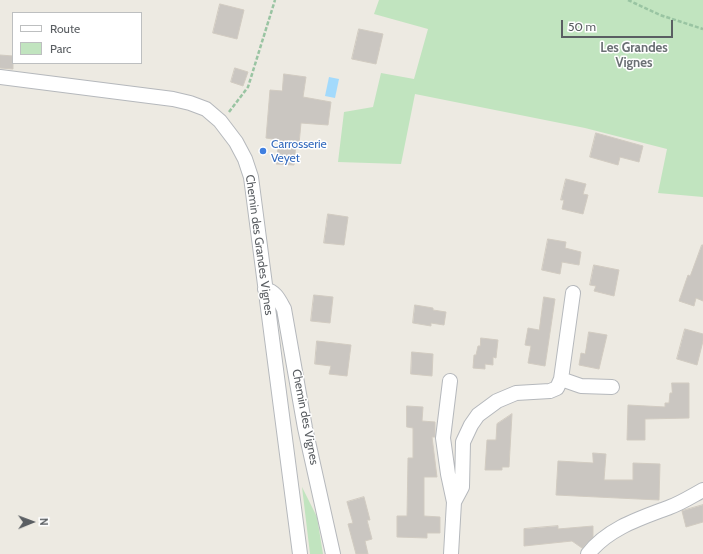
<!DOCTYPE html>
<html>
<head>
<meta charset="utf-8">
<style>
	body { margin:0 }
	#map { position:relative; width:703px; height:554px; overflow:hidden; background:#edeae2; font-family:Cabin,sans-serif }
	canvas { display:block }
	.legend { position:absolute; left:12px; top:12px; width:130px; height:52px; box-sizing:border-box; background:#fff; border:1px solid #bdbfc0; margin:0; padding:5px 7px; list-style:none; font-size:12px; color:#5a5e62 }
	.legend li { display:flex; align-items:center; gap:8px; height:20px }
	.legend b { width:20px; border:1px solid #bdbfc0 }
	.north { position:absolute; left:12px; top:502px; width:40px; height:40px; -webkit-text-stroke:3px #fff; paint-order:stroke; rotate:89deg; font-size:11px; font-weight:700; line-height:16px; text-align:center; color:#5a5e62 }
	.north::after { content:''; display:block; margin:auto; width:14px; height:18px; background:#5a5e62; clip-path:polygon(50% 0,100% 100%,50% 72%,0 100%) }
	.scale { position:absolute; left:561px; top:20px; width:112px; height:18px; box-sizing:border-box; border:2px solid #5a5e62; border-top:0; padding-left:5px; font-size:12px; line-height:14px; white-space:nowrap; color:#5a5e62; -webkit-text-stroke:3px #fff; paint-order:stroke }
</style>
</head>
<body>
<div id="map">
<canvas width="703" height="554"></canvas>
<ul class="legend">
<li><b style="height:5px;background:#fff"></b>Route</li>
<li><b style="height:11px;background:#c1e4bf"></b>Parc</li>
</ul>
<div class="north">N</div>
<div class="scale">50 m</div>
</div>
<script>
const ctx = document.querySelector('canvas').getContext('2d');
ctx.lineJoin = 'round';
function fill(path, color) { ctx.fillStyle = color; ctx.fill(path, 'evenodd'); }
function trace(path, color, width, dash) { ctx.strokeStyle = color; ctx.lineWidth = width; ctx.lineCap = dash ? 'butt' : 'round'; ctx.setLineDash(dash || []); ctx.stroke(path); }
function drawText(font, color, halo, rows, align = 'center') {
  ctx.font = font + ' Cabin,sans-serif'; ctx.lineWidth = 3; ctx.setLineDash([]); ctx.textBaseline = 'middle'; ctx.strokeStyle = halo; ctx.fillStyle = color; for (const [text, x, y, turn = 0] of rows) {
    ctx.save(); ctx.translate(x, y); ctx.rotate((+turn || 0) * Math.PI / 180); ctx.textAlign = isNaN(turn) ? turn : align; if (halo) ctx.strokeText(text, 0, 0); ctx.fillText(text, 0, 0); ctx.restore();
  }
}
const green = new Path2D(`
	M379,0H703V197L658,193L667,149L585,128L415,94L401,164L338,162L344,112L373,107L381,73L414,79L428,29L374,14Z
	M302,487L317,517L323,554H310Z`);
const water = new Path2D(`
	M329,77L339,79L335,98L325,96Z`);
const building = new Path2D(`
	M220,4L244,10L237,39L213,33Z
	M359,29L383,34L376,64L352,59Z
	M0,55L13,56V69L0,68Z
	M235,68L248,72L243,86L231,82Z
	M284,74L306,77L303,97L331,102L328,125L301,123L299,144L296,143L294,165L276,164L279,140L266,138L270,90L282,91Z
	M596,133L643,146L639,162L620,157L618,165L590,157Z
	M566,179L586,184L583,194L588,195L583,214L562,209L564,200H561Z
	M328,214L348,217L344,245L324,243Z
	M548,239L566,242L565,248L581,252L579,265L562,262L560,274L542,270Z
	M702,245H703V301L696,298L694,306L679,301L688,275L690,276Z
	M594,265L619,270L614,296L594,291L596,286L590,285Z
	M314,295L333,297L330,323L311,321Z
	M544,297L555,299L545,366L528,363L531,346L525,345L528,328L539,330Z
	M415,305L433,308V310L446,312L444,325L431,323V326L413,323Z
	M685,329L703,334V341L697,365L677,359Z
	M589,332L607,335L599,369L579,365L581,353L585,354Z
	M481,338L498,340L496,358L493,357V365L485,364V369L473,368L474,355H476L478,346H480Z
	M317,341L351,345L347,376L329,374L331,366L315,364Z
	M412,352L433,354L432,376L411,374Z
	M672,383H689V418L645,419V440H627L628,405L665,407V403H669L670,393H672Z
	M407,406L423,407L422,421L435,422V437H432L437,477H424V516L440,517V533H427V538L397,537V516H407L408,458H413V428L407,427Z
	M512,414L509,467H502V470H485L487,440H496L497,424Z
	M593,453L606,454L604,480H633V463L660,464L659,500L556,495L558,461L593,463Z
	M364,497L370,520H367L372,539L365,541L368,554H356L348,524L353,523L347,502Z
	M703,505V522L686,527L682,511Z
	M558,526V529L593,526V537L582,548L572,541L524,546V529Z`);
const path = new Path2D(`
	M628,0L660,15L703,29
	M229,112L248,87L275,0`);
const street = new Path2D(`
	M0,77L173,99L190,103L206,109L220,121L236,142L245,159L251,177L300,554
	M265,289C276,292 279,300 284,309L305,428L333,554
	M561,379L581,386L612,387
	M450,381L443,438L448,474L454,502
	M451,554L454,502L462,487L463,442L471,425L478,415L497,401L516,393L550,391L557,388L561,379L573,293
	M588,554C608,528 641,518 670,507C681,503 692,496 703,490`);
const markers = [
	[263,151,4,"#3f7fe0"]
];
const shopNames = [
	["Carrosserie",271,144],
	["Veyet",271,158]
];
const streetNames = [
	["Chemin des Grandes Vignes",259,245,82],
	["Chemin des Vignes",305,417,79]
];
const neighbourhoodNames = [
	["Les Grandes",634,48],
	["Vignes",634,63]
];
fill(green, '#c1e4bf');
fill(water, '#a3dafc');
fill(building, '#cac6c1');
trace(building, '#d1cbc1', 1);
trace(street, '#b5b8bc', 16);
trace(path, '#99c4a2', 2.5, [4, 2]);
trace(street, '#fff', 14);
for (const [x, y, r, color] of markers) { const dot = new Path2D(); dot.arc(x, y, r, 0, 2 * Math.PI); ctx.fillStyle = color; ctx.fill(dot); trace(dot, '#fff', 1.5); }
drawText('12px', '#366cbe', '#fff', shopNames, 'left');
drawText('12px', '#5a5e62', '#fff', streetNames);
drawText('bold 13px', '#6b7074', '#fff', neighbourhoodNames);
</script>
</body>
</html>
